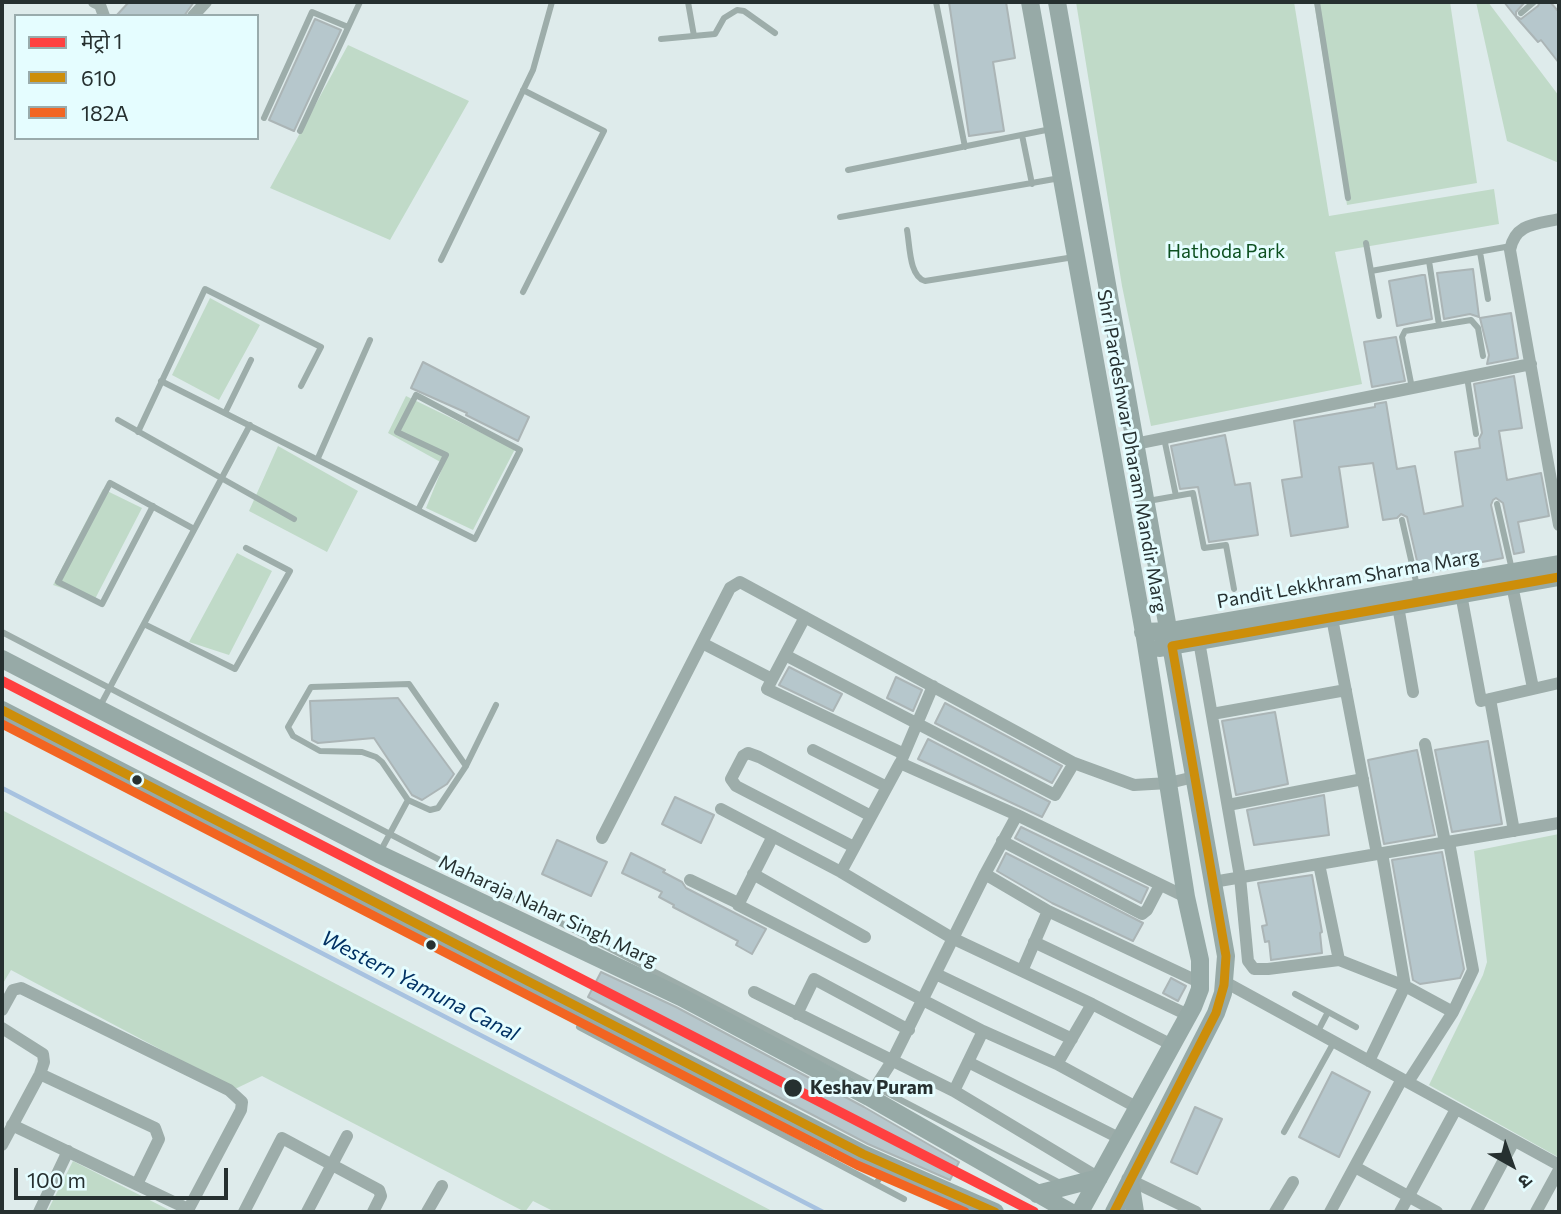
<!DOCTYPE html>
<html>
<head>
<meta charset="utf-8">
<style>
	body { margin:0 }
	#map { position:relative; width:1561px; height:1214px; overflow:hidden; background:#deebeb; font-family:Commissioner,"Noto Sans Devanagari",sans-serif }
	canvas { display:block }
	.frame { position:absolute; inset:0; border:4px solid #263030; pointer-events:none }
	.legend { position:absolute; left:14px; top:14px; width:245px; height:126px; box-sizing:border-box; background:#e5fdff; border:2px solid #99abac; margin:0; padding:9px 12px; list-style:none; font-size:21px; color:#263030 }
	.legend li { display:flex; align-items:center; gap:14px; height:35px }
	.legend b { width:35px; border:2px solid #99abac }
	.north { position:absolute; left:1477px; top:1130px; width:70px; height:70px; -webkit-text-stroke:5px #e5fdff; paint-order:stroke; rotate:140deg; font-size:19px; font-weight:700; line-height:28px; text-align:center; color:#263030 }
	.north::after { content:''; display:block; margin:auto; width:24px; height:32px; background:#263030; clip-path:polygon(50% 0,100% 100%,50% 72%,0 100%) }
	.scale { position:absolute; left:14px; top:1168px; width:214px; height:32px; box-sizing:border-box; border:4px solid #263030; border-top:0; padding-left:9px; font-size:21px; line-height:24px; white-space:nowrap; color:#263030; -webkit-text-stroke:5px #e5fdff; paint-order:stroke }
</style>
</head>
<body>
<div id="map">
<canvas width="1561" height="1214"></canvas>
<div class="frame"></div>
<ul class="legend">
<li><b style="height:9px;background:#ff4040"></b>मेट्रो 1</li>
<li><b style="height:9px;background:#cd8e0a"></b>610</li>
<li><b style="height:9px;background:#f26522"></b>182A</li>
</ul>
<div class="north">उ</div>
<div class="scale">100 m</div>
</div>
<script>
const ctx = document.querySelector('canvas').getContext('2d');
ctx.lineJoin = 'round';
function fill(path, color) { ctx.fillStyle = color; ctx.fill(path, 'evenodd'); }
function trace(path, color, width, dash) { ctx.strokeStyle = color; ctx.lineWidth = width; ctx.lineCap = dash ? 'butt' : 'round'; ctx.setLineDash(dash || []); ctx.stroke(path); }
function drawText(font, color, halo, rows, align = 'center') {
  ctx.font = font + ' Commissioner,sans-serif'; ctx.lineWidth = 6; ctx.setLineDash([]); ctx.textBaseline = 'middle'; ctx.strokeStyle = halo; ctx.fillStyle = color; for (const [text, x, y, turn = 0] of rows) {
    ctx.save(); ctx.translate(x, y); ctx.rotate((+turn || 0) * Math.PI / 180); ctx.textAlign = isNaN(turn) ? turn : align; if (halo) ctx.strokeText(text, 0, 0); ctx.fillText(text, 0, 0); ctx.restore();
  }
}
const green = new Path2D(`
	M1076,2H1294L1329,216L1494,189L1499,224L1335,252L1362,384L1151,426L1122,286Z
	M1314,2H1450L1477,183L1347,205Z
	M1476,2H1488L1559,96V163L1507,141Z
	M348,45L469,101L390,240L270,188Z
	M210,298L260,325L219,400L172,375Z
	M406,396L515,449L473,530L426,508L444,464L388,433Z
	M278,446L358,491L327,552L249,511Z
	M103,489L142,508L95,599L53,585Z
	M237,553L272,571L229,655L189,642Z
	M2,810L774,1212H555L533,1201L525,1212L262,1076L235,1089L11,970L2,985Z
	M1559,834V1155L1558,1157L1429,1085L1483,975L1487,962L1474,851Z
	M73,1161L173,1212H47Z`);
const stream = new Path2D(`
	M2,788L823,1212`);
const building = new Path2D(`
	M129,2H194L184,16H116Z
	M949,2H1006L1015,58L993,62L1004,131L969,136Z
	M1504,2H1525L1516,12V16L1521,19L1538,6L1540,2H1550L1559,12V63L1541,40L1538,42L1516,17Z
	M315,19L341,30L294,131L269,120Z
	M1473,269L1479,317L1470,314L1444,319L1437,273Z
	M1422,275H1425L1432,319L1397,326L1389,281Z
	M1511,313L1518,358L1487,364L1489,355L1480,318Z
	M1396,337L1405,381L1372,387L1364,342Z
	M423,362L529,417L518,441L466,415L467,413L411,388Z
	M1514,376L1522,428L1499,431L1507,480L1541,473L1549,516L1518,522L1524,552L1514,554L1503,503L1496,498L1493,500L1491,505L1503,558L1420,574L1407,517L1401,514L1397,518L1383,520L1373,463L1339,467L1348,527L1291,536L1282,480L1302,477L1294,421L1375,407V404L1386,402L1397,469L1415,466L1424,514L1463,506L1455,452L1480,448L1479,439L1482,433L1474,384Z
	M1225,435L1235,485L1250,483L1258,535L1209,542L1198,487L1180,489L1171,446Z
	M789,667L842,694L833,711L779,685Z
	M896,677L922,690L913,711L887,698Z
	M398,698L454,774L447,784L422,800L412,795L374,738L318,743L312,740L310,701Z
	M945,703L1062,766L1052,783L935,723Z
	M1275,712L1288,784L1236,795L1222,721Z
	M928,739L1050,802L1042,817L918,759Z
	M1488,741L1502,824L1452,832L1435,750Z
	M1417,750L1435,835L1384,844L1368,760Z
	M1324,795L1329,835L1254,845L1247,810Z
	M675,797L714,815L701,843L662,824Z
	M1021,827L1148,888L1141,903L1015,838Z
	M557,840L607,862L591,896L542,874Z
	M1442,852L1464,969L1460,978L1420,984L1413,980L1392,860Z
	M631,853L665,870L663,872L682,882L686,888L766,929L752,954L736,945L738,941L673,907L674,905L659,897L662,892L622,873Z
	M1006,853L1143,923L1133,941L1052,903L997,871Z
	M1312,875L1322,932L1320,933L1322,953L1271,960L1269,941L1265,942L1262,926L1267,925L1258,883Z
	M601,972L676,1007L864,1107L959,1162L950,1180L868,1144L588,997Z
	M1171,978L1186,986L1178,1001L1163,993Z
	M1332,1072L1370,1092L1339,1157L1299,1137Z
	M1195,1107L1222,1119L1197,1174L1171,1162Z`);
const service = new Path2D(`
	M688,2L694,36
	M936,2L965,147
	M1317,2L1348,198
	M1521,13L1534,2
	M661,39L715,34L724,18L737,10L744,11L775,33
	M264,118L312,12L348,27
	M300,131L360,2
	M1022,135L1032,184
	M848,170L1051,129
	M840,217L1060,178
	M907,230C910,246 909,276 925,281L1074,257
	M1366,243L1379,316
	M1480,252L1488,299
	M441,260L533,70L552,2
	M1429,261L1439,325
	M1371,271L1511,246
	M523,292L604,131L523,90
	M1467,377L1476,434
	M161,381L475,539L520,450L416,395L397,432L446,455L418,510
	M1412,388L1402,337L1405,331L1471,320L1478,328L1483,356
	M225,413L251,360
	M118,420L294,519
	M138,432L205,289L321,347L301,386
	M1164,438L1176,496
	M318,458L370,340
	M1148,501L1193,493L1204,548L1226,545L1234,589
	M1497,504L1512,570
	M153,506L102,604L58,582L110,483L194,529
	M1402,520L1417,586
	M144,624L235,669L290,571L246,548
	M2,632L1062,1184
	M99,708L250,425
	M466,766L409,684L311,687L288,727L293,736L320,751L362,752L376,757L382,762L408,800L430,810L438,808L466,766L496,705
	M380,852L408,800
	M1295,994L1356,1027
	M579,1027L904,1199
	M1317,1033L1328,1012
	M1284,1132L1334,1042
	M876,1184L886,1167`);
const minor = new Path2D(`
	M94,2L100,5L104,16
	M193,16L206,2
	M1559,219C1537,224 1515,223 1510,250L1559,525
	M1135,444L1531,364
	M1512,585L1533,688
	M1461,594L1481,701L1559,683
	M1398,606L1413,692
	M805,617L767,689L904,754
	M1332,618L1377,854
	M1199,641L1240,877L1248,961L1254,969H1268L1339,960L1405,986L1453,1012
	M702,643L772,679
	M785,655L1055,795L1074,763
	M1490,699L1514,831
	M1212,714L1346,690
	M1425,744L1445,842
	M813,750L887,787
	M902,759L933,686
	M1228,805L1363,779
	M721,809L841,872
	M1017,815L1186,897
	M773,836L738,905L983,1031L954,1091
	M602,838L730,588L740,582L1074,763L1134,785L1169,783L1194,777
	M1002,841L1142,914L1147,910L1160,885
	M854,847L736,786L731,779L743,756L748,753L759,757L871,816
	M1319,864L1339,960
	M753,874L865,937
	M985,874L1017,815L900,763L841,872L952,938L1092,1004
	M690,880L738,903
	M1213,882L1559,823
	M1034,942L1188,1015
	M1022,971L1048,911
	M936,974L1072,1039
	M1225,982L1559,1165
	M754,992L954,1091L1099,1178
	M2,1010L13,990L21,988L229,1090L242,1102L241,1110L187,1212
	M797,1014L814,979L909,1030
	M2,1028L43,1054L44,1062L40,1074L2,1145
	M983,1031L1057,1064
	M1369,1061L1405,986L1382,853
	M968,1062L1121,1139
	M40,1074L155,1128L159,1139L137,1184
	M1408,1082L1453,1012L1473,970L1449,842
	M869,1097L892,1061L985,874L1048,911L1199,982
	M1138,1108L1057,1064L1092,1004L1172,1045
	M12,1125L188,1209
	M1355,1167L1437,1212
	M1130,1180L1196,1212
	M39,1212L68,1151
	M244,1212L282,1138L379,1190L381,1196L373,1212
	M307,1212L347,1136
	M427,1212L442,1186
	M1275,1212L1293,1182
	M1330,1212L1402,1079
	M1400,1212L1456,1109
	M1476,1212L1514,1141
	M1536,1212L1559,1170`);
const secondary = new Path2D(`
	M1030,2L1145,638L1186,897L1200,960V989L1193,1007L1080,1212
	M1057,2L1226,956L1223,993L1216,1013L1114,1212
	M1143,632L1170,631L1559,564
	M1160,648L1559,577
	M2,659L379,854L681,997L869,1097L1070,1212
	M2,710L863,1154L995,1212
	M1130,1180L1135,1212
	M1037,1194L1099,1178`);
const bus1 = new Path2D(`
	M2,710L863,1154L995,1212
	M1114,1212L1216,1013L1224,985L1226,956L1172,646L1559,577`);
const bus2 = new Path2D(`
	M2,724L857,1165L965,1212`);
const metro1 = new Path2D(`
	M2,681L1034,1212`);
const markers = [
	[137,780,6,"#263030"],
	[431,945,6,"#263030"],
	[793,1088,10,"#263030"]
];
const parkNames = [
	["Hathoda Park",1226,252]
];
const streetNames = [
	["Shri Pardeshwar Dharam Mandir Marg",1132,451,80],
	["Pandit Lekkhram Sharma Marg",1348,579,-10],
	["Maharaja Nahar Singh Marg",548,911,25]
];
const stopNames = [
	["Keshav Puram",810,1088]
];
const waterNames = [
	["Western Yamuna Canal",420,986,27]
];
fill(green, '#c0dac8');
trace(stream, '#a7c2e0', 4.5);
fill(building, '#b6c7cc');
trace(building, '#abb5b6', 2);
trace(service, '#9dadaa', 6);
trace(minor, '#9dadaa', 12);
trace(secondary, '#97aaa7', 18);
trace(bus1, '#cd8e0a', 9);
trace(bus2, '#f26522', 9);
trace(metro1, '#ff4040', 10);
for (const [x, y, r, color] of markers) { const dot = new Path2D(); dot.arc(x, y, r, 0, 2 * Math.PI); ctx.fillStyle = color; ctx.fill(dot); trace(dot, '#e5fdff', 2.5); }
drawText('19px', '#0c5020', '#e5fdff', parkNames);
drawText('19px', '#263030', '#e5fdff', streetNames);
drawText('bold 19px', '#263030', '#e5fdff', stopNames, 'left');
drawText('italic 21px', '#013163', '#e5fdff', waterNames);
</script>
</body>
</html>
